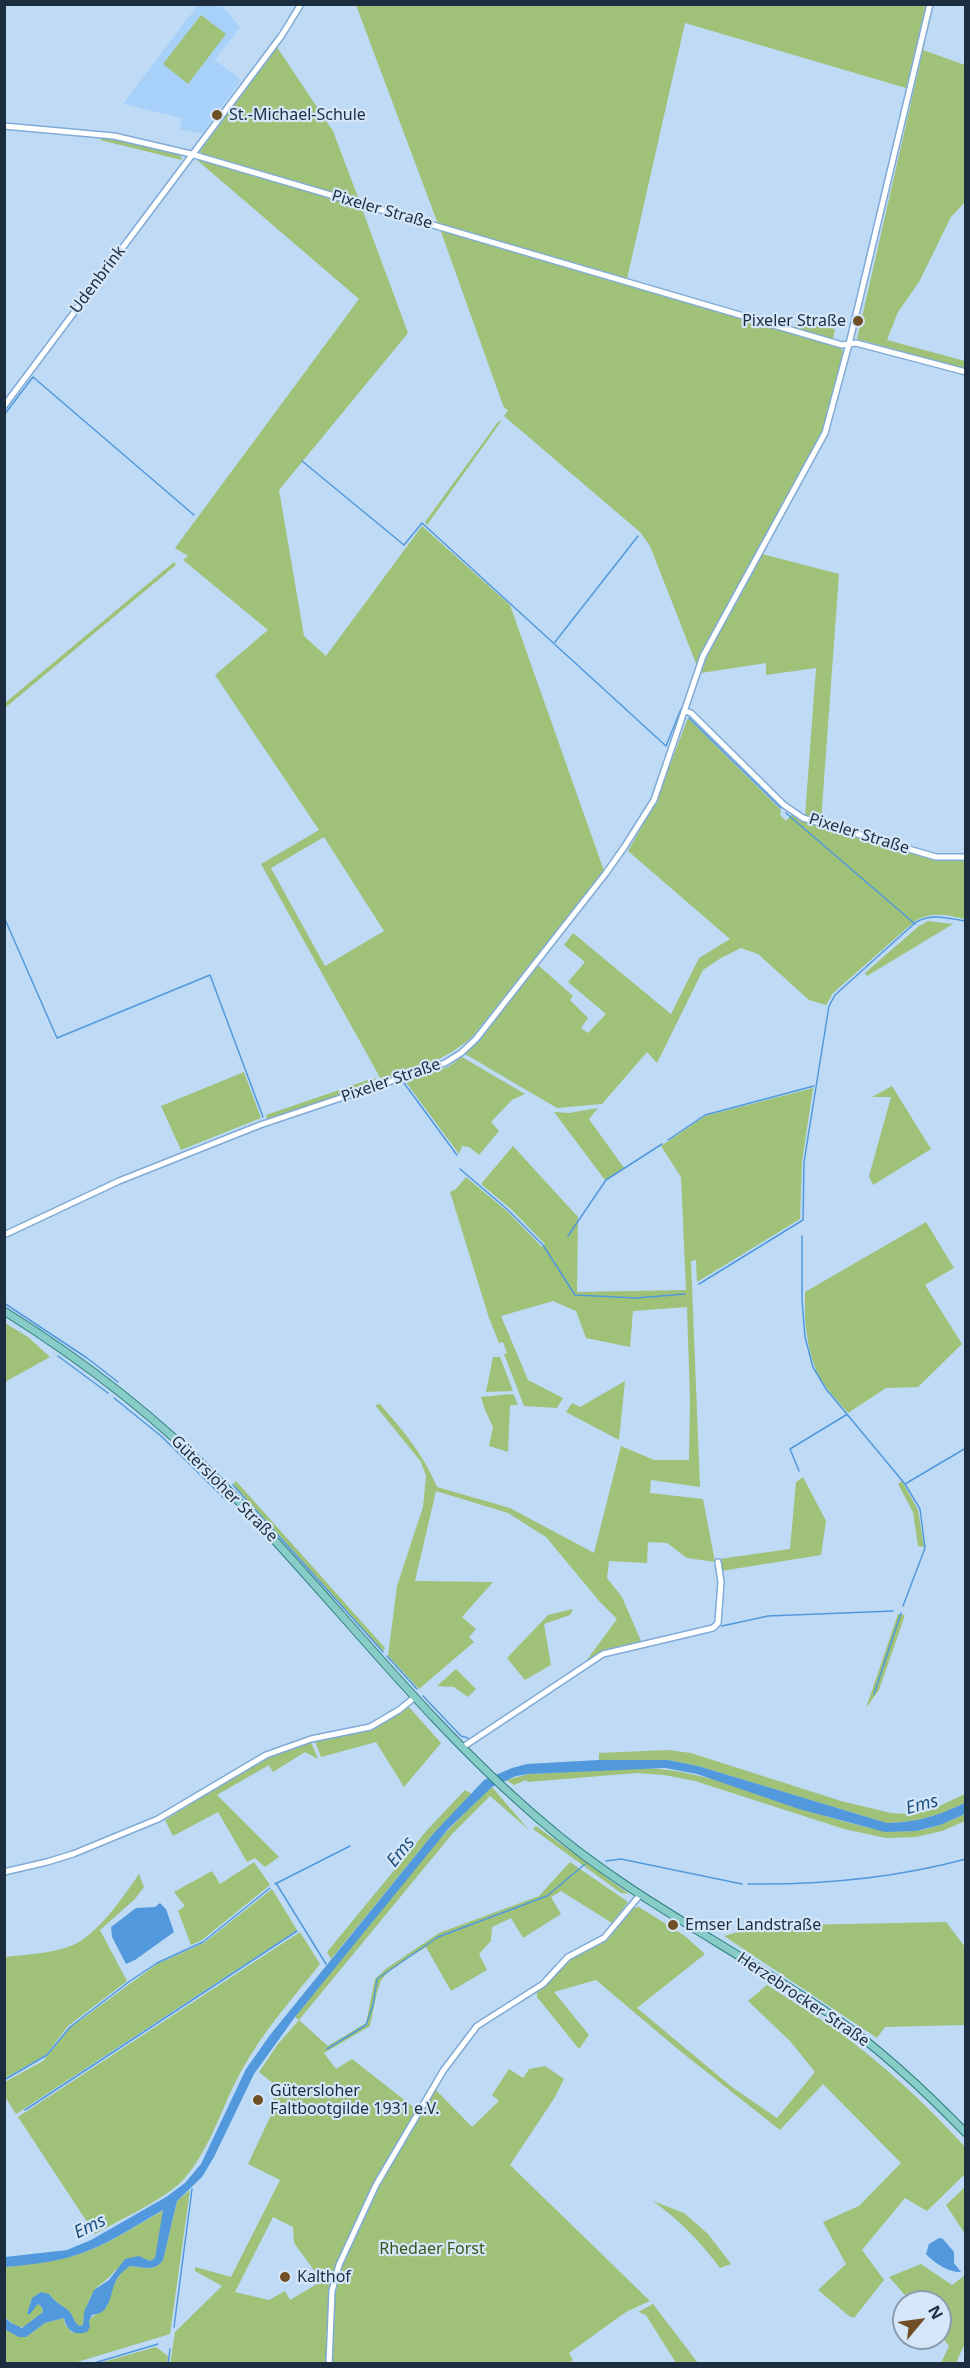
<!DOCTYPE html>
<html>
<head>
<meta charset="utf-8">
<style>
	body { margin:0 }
	#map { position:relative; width:970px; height:2368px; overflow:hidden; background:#bfdaf5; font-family:"Noto Sans",sans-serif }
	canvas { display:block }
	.frame { position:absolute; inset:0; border:6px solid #1b2d3e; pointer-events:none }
	.north { position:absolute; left:892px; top:2290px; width:60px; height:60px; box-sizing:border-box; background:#d4e6f8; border:2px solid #8a9cae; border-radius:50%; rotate:61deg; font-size:16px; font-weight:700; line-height:24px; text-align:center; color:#1b2d3e }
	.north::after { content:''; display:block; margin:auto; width:21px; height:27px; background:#704e26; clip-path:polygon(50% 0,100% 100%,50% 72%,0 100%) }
</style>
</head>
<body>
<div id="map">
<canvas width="970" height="2368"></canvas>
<div class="frame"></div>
<div class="north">N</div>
</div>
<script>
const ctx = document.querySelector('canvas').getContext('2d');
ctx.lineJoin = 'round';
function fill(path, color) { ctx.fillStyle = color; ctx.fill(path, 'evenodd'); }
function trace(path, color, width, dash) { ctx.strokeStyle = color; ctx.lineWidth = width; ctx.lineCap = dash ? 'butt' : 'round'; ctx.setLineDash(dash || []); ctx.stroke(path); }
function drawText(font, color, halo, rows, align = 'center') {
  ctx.font = font + ' "Noto Sans",sans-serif'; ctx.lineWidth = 4.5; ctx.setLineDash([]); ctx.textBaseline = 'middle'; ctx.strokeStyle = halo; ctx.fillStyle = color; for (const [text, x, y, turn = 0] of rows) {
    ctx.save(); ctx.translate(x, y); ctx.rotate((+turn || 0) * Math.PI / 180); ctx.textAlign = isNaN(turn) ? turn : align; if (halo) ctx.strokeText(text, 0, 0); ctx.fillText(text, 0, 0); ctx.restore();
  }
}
const built = new Path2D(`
	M198,5H221L240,27L215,60L241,80L202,134L180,129L182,118L123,104Z`);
const green = new Path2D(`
	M356,5H926L906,88L685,23L627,279L438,224Z
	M201,15L226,34L188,84L163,64Z
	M277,47L333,131L359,200L202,154L200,151Z
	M923,50L965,65V202L951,217L919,282L898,312L887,340L965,361V369L857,339Z
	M102,138L133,142L180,155L182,160L100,140Z
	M199,159L361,206L408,333L279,490L304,636L326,656L422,526L510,605L604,871L473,1036C445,1061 416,1069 382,1081L261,864L319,830L215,675L268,630L183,560L188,556L175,548L359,299L197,160ZM324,837L384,931L325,966L271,868Z
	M440,229L841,347L843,352L822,432L724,610L697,666L650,546L641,533L504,416L508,410L504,408Z
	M798,316L835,329L833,339L795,328Z
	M502,420L427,525L425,522L498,422Z
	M762,554L839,574L821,821L805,816L816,668L766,675V663L701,673L707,656Z
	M174,562L176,565L5,708V703Z
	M688,718L781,810L780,815L786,821L792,814L803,820L936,859H965V919C946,915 933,911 915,921L833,993L826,1005L809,1000L758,954L741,948L721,958L703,970L657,1063L647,1052L602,1104L557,1108L465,1054L479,1041L538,965L573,996L570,1000L588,1018L581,1028L588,1033L606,1014L568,982L585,962L564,945L573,933L671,1014L699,958L730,939L628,851L656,801Z
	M928,921L953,924L867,976L865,973L919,926Z
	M462,1057L525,1094L512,1100L491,1122L499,1131L479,1155L469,1147L462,1146L459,1154L405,1081L448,1067Z
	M244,1072L261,1118L181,1150L161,1106Z
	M374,1078L378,1083L267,1119L266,1115Z
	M892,1086L931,1149L873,1185L869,1176L891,1097H872Z
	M813,1088L802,1162L800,1219L697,1282L696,1260L691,1261L700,1487L651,1480L650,1493L703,1499L715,1562L687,1558L667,1543L648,1542L647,1563L609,1561L607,1578L622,1597L641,1641L601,1652L586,1661L617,1619L600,1602L546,1537L508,1513L436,1491L415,1581L493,1582L462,1617L476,1629L469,1637L474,1642L419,1689L388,1656L397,1586L423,1507L426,1476L421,1462L375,1405L380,1404C404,1432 422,1452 437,1487L510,1508L594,1553L621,1446L654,1460H689L690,1401L687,1307L633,1311L630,1347L586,1338L576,1311L553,1301L501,1316L528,1380L563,1398L557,1408L524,1406L504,1354L507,1353L503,1342L499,1343L489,1318L450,1192L456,1189L466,1177L508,1212L542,1247L545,1244L511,1209L481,1184L513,1146L578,1217L577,1292L686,1290L681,1177L661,1146L705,1116Z
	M598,1108L589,1119L624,1168L605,1180L554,1112L569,1113Z
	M926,1222L954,1268L925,1285L962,1344L918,1387L886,1388L848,1413C836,1399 821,1384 815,1367C806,1344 804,1316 805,1292Z
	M5,1323L28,1337L50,1357L5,1382Z
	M493,1357H500L513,1391L486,1392Z
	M625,1381L619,1440L566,1412L572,1403L580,1407Z
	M510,1394L514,1395L518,1405H510L508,1452L489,1446L493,1427L485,1410L481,1397Z
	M803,1477L826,1521L821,1555L721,1571L719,1559L790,1549L796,1482Z
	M236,1481L385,1648L383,1651L233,1484Z
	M902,1481L918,1510L924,1547L918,1546L913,1512L898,1484Z
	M573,1609L570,1615L544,1624L551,1665L525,1680L507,1658L548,1615Z
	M898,1614L905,1615L879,1690L866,1708Z
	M456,1669L476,1689L468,1697L454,1687L437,1686Z
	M409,1707L441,1743L404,1787L376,1742L321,1757L315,1741C355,1733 374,1732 409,1707Z
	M311,1742L318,1759L305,1752L273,1772L269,1765L217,1795L279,1857L265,1867L255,1858L247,1862L218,1812L173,1836L165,1820L266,1757Z
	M668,1750L691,1753L841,1801L891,1813L908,1814L935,1808L965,1794V1803C937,1816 918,1822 887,1823L698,1766L668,1760H599V1753Z
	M638,1768C705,1768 768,1800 832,1818C859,1826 885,1833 913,1831C931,1830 949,1821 965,1814V1821L942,1831L916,1837L886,1838L844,1829L695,1781L664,1775L637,1773L528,1782L526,1780L514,1785L506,1780L529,1774Z
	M492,1787L529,1830L490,1796L453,1833L299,2020L328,2046L366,2023L375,1979L387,1968L439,1933L539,1896L570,1862L628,1902L612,1923L561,1891L551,1897L561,1914L523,1938L511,1918L492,1927L491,1941L479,1954L487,1970L451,1991L426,1947C414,1955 386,1969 380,1983C375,1997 373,2013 370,2026L324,2053L336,2069L352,2059L421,2113L435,2089L472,2127L499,2101L492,2095L509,2069L523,2078L529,2069L545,2066L564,2079L555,2097L510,2165L650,2301L626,2312L569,2353L573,2360L569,2363L170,2364L175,2332L222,2286L195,2271V2267L231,2277L280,2180L248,2164L272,2113L275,2085L259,2072L278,2044L299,2020L295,2017C357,1940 418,1853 492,1787ZM273,2217L293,2227L294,2243L322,2281L290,2300L285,2291L269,2300L235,2292Z
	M465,1790L472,1794L433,1834L331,1959L327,1952L428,1829Z
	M536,1826L629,1894L621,1893L533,1829Z
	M254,1862L270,1885L202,1940L191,1945L178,1911L185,1906L174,1892L212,1871L220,1884Z
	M139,1874L144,1887L135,1899L100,1930L127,1981L68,2026L46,2055L5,2078V1957C27,1954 52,1954 73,1945C98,1934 124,1896 139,1874Z
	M272,1889L297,1930L16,2114L5,2097V2082L43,2061L70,2028L131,1983L157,1964L204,1943Z
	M639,1907L685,1936L705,1954L637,2008L732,2087L777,2118L815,2072L790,2041L748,2001L767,1985C788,1999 811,2012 832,2027C881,2062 926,2104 965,2147V2174L927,2211L905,2198L862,2250L884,2280L854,2318L849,2316L818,2290L846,2264L823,2222L859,2206L901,2163L823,2084L780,2130L680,2051L596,1980L554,1992L589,2035L579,2049L537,1997V1991L570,1959L605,1940L634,1908Z
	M946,1922L965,1947V2025L885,2027L877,2038L724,1936L745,1930L746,1926Z
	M300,1932L320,1964C293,1998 265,2029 244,2066C223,2102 212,2147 184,2179C166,2199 119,2220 95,2234L18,2117Z
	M965,2187V2234L946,2205Z
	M190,2190L170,2334L74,2363L5,2364L4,2327L26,2337L45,2323L64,2318L65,2324L72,2333C85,2324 93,2315 106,2308C111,2291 115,2276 129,2266C143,2267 155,2272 163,2260L177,2201Z
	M653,2201L684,2213L708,2234L731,2264L720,2268C700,2241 680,2221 653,2201Z
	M164,2210L155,2258L150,2261L145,2260L115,2270C109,2280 98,2284 94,2291C87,2302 85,2313 83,2325L79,2326C73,2321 73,2314 68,2310C59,2303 57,2304 49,2294L32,2298L27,2314L38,2304L42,2307L43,2312C28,2325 23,2335 6,2318L4,2267C35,2264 66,2261 95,2248C118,2238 141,2223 164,2210Z
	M921,2264L952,2285L965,2275V2343L956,2363H941L949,2346L940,2335V2302H911L889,2277Z
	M653,2304L698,2363H676L646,2315L638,2312Z
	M156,2347L168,2356L167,2363H99Z`);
const water = new Path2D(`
	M599,1760H668L698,1766L887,1823C918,1822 937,1816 965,1803V1814L940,1825L916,1831L885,1832L799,1809L697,1774L665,1768L529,1774L516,1776L492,1787L449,1828L295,2017L254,2074L214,2157L202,2177L177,2201L163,2260C155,2272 143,2267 130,2266C108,2281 116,2293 105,2309C102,2313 97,2314 92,2315L89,2321L90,2327L87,2332C74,2336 67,2331 64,2318L45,2323L26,2337H19L6,2330L4,2317L11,2323L22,2328L43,2312L42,2307L38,2304L30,2314H27L32,2298L41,2292L49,2294C57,2304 59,2303 68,2310C73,2314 73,2321 79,2326L83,2325L84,2312L94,2290L109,2280L125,2259L139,2256L150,2261L155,2258L163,2210C133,2227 103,2248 70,2257C49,2263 26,2265 5,2267V2257L67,2250L91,2240L166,2197L185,2183L201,2164L246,2069L270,2035L433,1834L484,1780L512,1768L527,1764Z
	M160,1903L166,1909L174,1932L135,1960L126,1964L112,1937L111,1927L136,1908L155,1907Z
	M939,2238L943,2239L954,2252V2263L961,2272C949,2273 933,2262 926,2254L929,2244Z`);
const stream = new Path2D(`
	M4,415L33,377L194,515
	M302,461L404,545L422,523L666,746L681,709
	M555,642L638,536
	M689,718L781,808
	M786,813L915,924
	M4,917L57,1038L210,975L263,1117
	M404,1083L457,1155
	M668,1140L705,1115L814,1086
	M460,1169L508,1210L543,1245L575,1295L636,1298L685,1294
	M568,1236L606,1180L662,1144
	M802,1236V1300L805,1337L813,1367L826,1389L905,1484L920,1509L925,1548L903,1606
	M699,1284L803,1220L804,1162L829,1006L835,995L916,922C933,913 947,918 966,921
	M4,1303L87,1358L118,1382
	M58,1356L108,1393
	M114,1398L161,1436L226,1500
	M799,1471L790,1449L846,1415
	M905,1484L966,1448
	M233,1485L383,1652
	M722,1626L768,1616L893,1611
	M387,1656L417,1689
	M874,1694L901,1613
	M423,1696L461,1736L468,1738
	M606,1861L621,1859L742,1884
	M276,1883L326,1964
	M275,1884L350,1846
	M748,1884C821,1885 895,1878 966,1859
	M327,2049L366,2025L373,2005L377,1979L438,1937L547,1896L585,1864
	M4,2080L47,2055L70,2027L130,1981L157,1963L203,1942L270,1888
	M25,2110L297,1931
	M174,2327L192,2189
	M91,2364L158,2344
	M168,2364L170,2349`);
const minor = new Path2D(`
	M4,126L114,136L191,154L842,345L856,343L966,372
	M4,406L282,35L301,4
	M685,711L691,713L784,805L803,818L936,857H966
	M4,1235L119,1181L260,1125L445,1063L461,1053L476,1039L606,873L625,846L654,800L703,656L825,433L849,344L930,4
	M463,1747L603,1654L713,1628L718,1623L721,1582L718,1562
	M4,1872L47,1862L73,1854L158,1819L266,1755L311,1739L370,1727L399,1710L415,1697
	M329,2364L332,2291L339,2265L376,2185L443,2071L477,2026L543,1984L568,1957L604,1938L640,1895`);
const major = new Path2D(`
	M4,1311C84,1361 159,1419 224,1486C331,1596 423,1720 540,1820C630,1899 739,1950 837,2019C884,2052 926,2092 966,2133`);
const markers = [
	[217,115,6,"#704e26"],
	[858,321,6,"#704e26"],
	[673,1925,6,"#704e26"],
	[258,2100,6,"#704e26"],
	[285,2277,6,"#704e26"]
];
const poiNames = [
	["St.-Michael-Schule",229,115],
	["Pixeler Straße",846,321,"right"],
	["Emser Landstraße",685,1925],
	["Gütersloher",270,2091],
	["Faltbootgilde 1931 e.V.",270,2109],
	["Kalthof",297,2277]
];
const streetNames = [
	["Pixeler Straße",382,210,16],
	["Udenbrink",98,280,-53],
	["Pixeler Straße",859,834,17],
	["Pixeler Straße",391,1081,-19],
	["Gütersloher Straße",224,1489,45],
	["Herzebrocker Straße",803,2000,34]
];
const parkNames = [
	["Rhedaer Forst",432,2249]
];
const waterNames = [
	["Ems",922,1805,-15],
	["Ems",401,1852,-51],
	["Ems",90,2227,-26]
];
fill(built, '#a8d1fa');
fill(green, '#9fc178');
fill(water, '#5199dc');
trace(stream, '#5199dc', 1.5);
trace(minor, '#7fabd6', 8);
trace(major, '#2e7e7f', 9);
trace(minor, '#fff', 5);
trace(major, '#88ccc7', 7);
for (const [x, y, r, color] of markers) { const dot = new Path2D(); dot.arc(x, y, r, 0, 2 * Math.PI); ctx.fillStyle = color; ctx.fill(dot); trace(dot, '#d4e6f8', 2); }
drawText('16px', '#1b2d3e', '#d4e6f8', poiNames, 'left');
drawText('16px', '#1b2d3e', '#d4e6f8', streetNames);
drawText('16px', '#3c5517', '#d4e6f8', parkNames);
drawText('italic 18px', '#1f517e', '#d4e6f8', waterNames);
</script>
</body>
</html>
